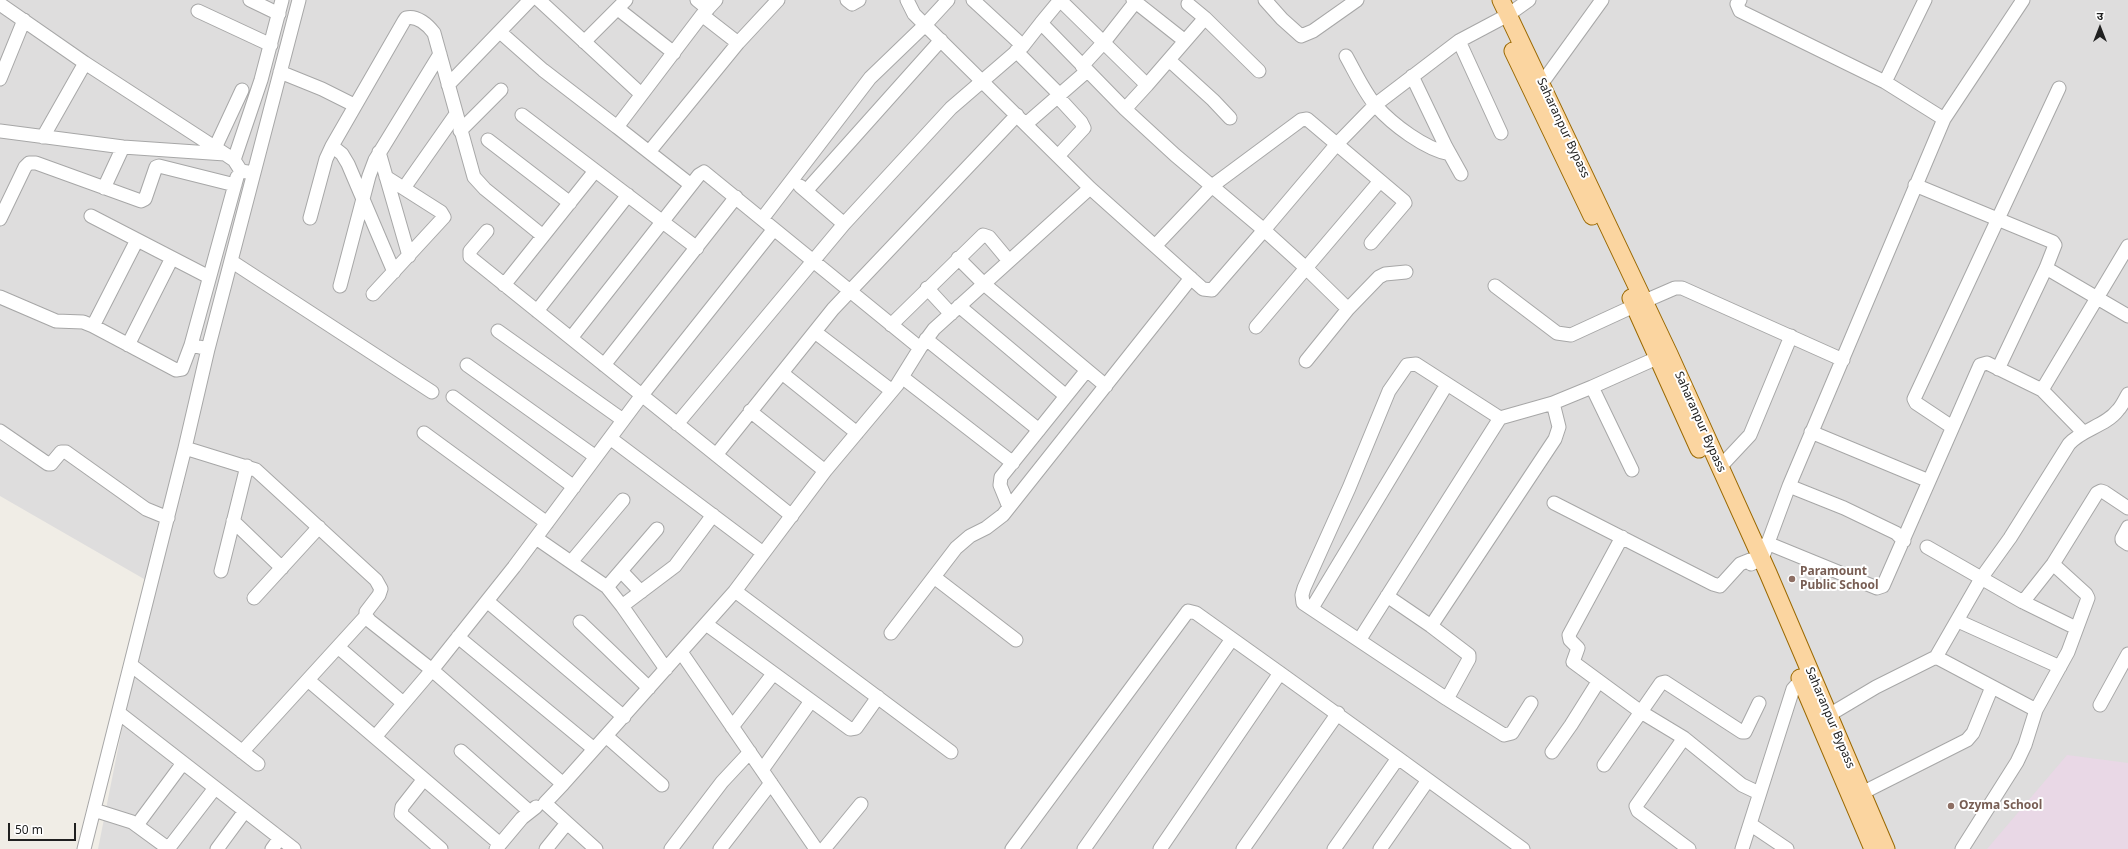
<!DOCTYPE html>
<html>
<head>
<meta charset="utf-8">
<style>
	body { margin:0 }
	#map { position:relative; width:2128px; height:849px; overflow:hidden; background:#f0ede6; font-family:"Noto Sans","Noto Sans Devanagari",sans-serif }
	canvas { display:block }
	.north { position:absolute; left:2080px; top:8px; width:40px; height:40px; -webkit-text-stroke:3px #fff; paint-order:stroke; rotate:0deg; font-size:11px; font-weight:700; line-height:16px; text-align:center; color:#202020 }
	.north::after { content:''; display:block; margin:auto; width:14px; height:18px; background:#202020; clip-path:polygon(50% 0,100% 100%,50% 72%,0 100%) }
	.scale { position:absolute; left:8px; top:823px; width:68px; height:18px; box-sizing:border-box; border:2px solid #202020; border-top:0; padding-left:5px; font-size:12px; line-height:14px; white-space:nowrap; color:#202020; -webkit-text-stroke:3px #fff; paint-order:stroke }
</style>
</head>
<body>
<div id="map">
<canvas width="2128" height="849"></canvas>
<div class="north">उ</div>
<div class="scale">50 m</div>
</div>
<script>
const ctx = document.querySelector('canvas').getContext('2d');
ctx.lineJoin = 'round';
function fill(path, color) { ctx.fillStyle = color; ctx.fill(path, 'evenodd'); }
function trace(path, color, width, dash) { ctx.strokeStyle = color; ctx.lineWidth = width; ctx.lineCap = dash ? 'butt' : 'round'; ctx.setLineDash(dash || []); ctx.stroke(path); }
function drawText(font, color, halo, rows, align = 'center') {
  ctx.font = font + ' "Noto Sans",sans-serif'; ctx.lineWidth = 4; ctx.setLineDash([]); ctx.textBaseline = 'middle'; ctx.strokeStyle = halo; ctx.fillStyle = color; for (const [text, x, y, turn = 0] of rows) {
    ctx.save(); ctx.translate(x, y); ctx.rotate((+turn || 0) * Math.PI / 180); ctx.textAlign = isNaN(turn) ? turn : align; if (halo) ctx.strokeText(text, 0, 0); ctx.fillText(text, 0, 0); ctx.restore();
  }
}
const residential = new Path2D(`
	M0,0H2128V849H98L151,583L0,496Z`);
const industrial = new Path2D(`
	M2067,755L2128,763V849H1987Z`);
const minor = new Path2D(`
	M250,0L279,14
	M539,0L641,94
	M697,0L708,9
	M847,0L852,4L859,0
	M907,0L914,14L925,25L1090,188L1203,289L1212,290L1264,230L1175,155L1125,109L1041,23L1060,0L1147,85L1125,109
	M973,0L1023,46
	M1133,0L1185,41
	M1265,0L1282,19L1301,36L1313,31L1357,0
	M1740,0L1737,4L1740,11L1885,82
	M1925,0L1885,82L1944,119
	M0,4L85,63L225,154
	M618,9L674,53
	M198,11L271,45
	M702,15L738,43
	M1205,18L1259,71
	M500,32L543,70L617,127
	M1459,41L1501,133
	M584,42L626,0
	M1016,51L1060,95
	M1346,56C1355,72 1364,92 1376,106C1393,125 1425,149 1450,154
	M1169,60L1213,100L1230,118
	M1082,66L1104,42L1137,0
	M280,72L322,89L354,105
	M1412,76L1446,147L1461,174
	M0,79L24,20
	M1542,83L1602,0
	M448,85L530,0
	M1147,85L1205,18L1188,4
	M522,115L697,248
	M1026,124L1087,71
	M0,131L123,147L225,154L234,160L241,171L254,173
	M460,131L501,90
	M43,137L85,63
	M488,140L570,203
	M332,146L342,154L348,164L394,272
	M215,148L242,90
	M379,152L409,256
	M649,152L738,43L778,0
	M1058,156L1084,128L1081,122L1058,97
	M234,160L261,80L282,0
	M1380,181L1306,268L1264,230L1336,145L1375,105L1459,41L1508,15L1529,0
	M691,185L617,127L702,15L716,0
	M1915,185L2053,242L2055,245L2046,268L1998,369
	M800,186L844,224
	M104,188L123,147
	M404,188L456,114
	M806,191L941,40
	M91,216L209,277
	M310,218L326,159L332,146L404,21L406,18C417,15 428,25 434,33L474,177L485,189L543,236
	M0,219L25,167L29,163H36L141,201L145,199L156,167L159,166L235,185
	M762,219L870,78L925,25L948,0
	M487,231L470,251V257L792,516
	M1155,246L1212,186L1301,120L1307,119L1404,201L1405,203L1371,243
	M958,258L984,284L1106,386
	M231,261L432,392
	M2046,268L2128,316
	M504,285L595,171
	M340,286L369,176L375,160L440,54
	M1495,286L1557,333L1571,335L1634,306
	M927,288L951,314
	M373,294L444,217L441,212L386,177
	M0,297L56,321L83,322L93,326L176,370L182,369L191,345L208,349
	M1645,301L1675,288H1682L1843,360
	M959,306L1066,396
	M537,311L628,195
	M891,325L983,235L989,237L1009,261
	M93,326L137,240
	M1256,327L1306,268L1348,309L1379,277L1385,274L1406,272
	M498,331L623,420
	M815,332L892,391
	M571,338L699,175L704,172L920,348
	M926,339L1039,430
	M128,345L172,258
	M191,345L237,177
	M1306,361L1348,309
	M467,365L596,457
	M604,365L736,197
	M782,373L857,433
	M902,377L1013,463
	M1592,387L1657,358
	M453,397L574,487
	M750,411L825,471
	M1500,418L1416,364L1407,365L1389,391L1349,488L1304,588L1302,595L1303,603L1447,699L1504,735L1512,733L1531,703
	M677,424L844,224L951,108L1023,46L1041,23
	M1952,427L1916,403L1914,399L2059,88
	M0,431L48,464H51L61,452H66L146,509L168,518
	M1811,432L1929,481
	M2083,432L2042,390L2128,246
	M424,433L547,523
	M610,438L763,553
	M185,448L256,470L376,580L381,589L379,595L366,612V616L370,621L432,670L563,784L545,803L596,849
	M716,455L833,309L1017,115
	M1720,467L1750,435L1791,336
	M1789,486L1844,508L1896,533L1904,541
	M1554,503L1713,584L1720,586L1740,564L1750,560
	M1009,507L1000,485L1001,477L1087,370
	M233,521L282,568
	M2128,527L2122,538V540L2128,544
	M1622,537L1569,635L1570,640L1578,648L1573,662L1641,712L1684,738L1742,785L1759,793
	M536,538L607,587L622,606L666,669
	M1767,543L1877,588L1883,586L1980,365L1987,363L2042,390
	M1927,547L2023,602L2076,628
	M571,562L623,500
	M1751,564L1762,559L1789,486L1944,119L2023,0
	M221,571L247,466
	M621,571L641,592
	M934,577L1016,640
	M607,587L657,529
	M735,591L951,752
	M1387,596L1431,626L1555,439L1559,427L1553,403
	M254,598L319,527
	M487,601L624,717
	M2023,602L2053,564L2097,493L2101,491L2104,492L2128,508
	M622,606L675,566L713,515
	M1312,608L1447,384
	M1958,621L2060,667
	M580,622L649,688
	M706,624L850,729L856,728L878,697
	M1431,626L1469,655V659L1447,699
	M891,633L956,548L970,536L986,528L1003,515L1191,278
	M458,637L594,749
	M1360,639L1500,418L1553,403L1592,387L1632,470
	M338,647L403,703
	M681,652L816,849
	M1936,657L2036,710
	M131,665L258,764
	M308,680L500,844
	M2100,705L2128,654
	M119,713L294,849
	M1829,715L1876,687L1936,657L1982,577L2010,538L2069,444C2082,429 2106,426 2118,410C2122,406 2125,399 2128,394
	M732,727L773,674
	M606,736L662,785
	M375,737L432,670L514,567L642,395L774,229
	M1684,738L1636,806L1638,811L1689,849
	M461,751L529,811
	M242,752L366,616
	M1552,752L1571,725L1598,682
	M1604,765L1661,683L1665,682L1742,732H1745L1759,703
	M762,770L811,701
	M424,779L402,807L401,814L441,849
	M563,784L735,591L825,471L897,385L920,348L934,329L1090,188
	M1862,793L1967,740L1973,733L1992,687
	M94,810L132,822L169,849
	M1750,824L1787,849
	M137,825L183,763
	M84,849L185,448L208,349L299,0
	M168,849L215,788
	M217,849L245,811
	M272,849L280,838
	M496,849L522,818L536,807
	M546,849L567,823
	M671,849L722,782L750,752
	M720,849L771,783
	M824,849L861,804
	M1012,849L1188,611L1196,613L1280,673
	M1084,849L1232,639
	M1160,849L1280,673L1398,758
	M1243,849L1338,713
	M1334,849L1398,758L1523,849
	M1380,849L1428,780
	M1742,849L1793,689L1801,680L1808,677
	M1962,849L2017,762L2025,745L2036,710L2068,652L2088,598L2086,594L2053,564`);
const major = new Path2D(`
	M1501,0L1669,354L1768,573L1886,849
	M1513,51L1592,216
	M1631,298L1699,449
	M1800,678L1873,849`);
const markers = [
	[1792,579,4,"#8d6e63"],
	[1951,806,4,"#8d6e63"]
];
const streetNames = [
	["Saharanpur Bypass",1563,128,65],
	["Saharanpur Bypass",1700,422,66],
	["Saharanpur Bypass",1830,718,67]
];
const educationNames = [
	["Paramount",1800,572],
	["Public School",1800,586],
	["Ozyma School",1959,806]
];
fill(residential, '#dedddd');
fill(industrial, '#e9d8e6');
trace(minor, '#a7a7a7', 15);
trace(major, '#9b6901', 19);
trace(minor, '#fff', 13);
trace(major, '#fbd5a0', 17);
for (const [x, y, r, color] of markers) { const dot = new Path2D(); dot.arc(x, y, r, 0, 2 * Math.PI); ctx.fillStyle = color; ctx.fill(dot); trace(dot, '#fff', 1.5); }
drawText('12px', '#202020', '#fff', streetNames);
drawText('bold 12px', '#785e54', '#fff', educationNames, 'left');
</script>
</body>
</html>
